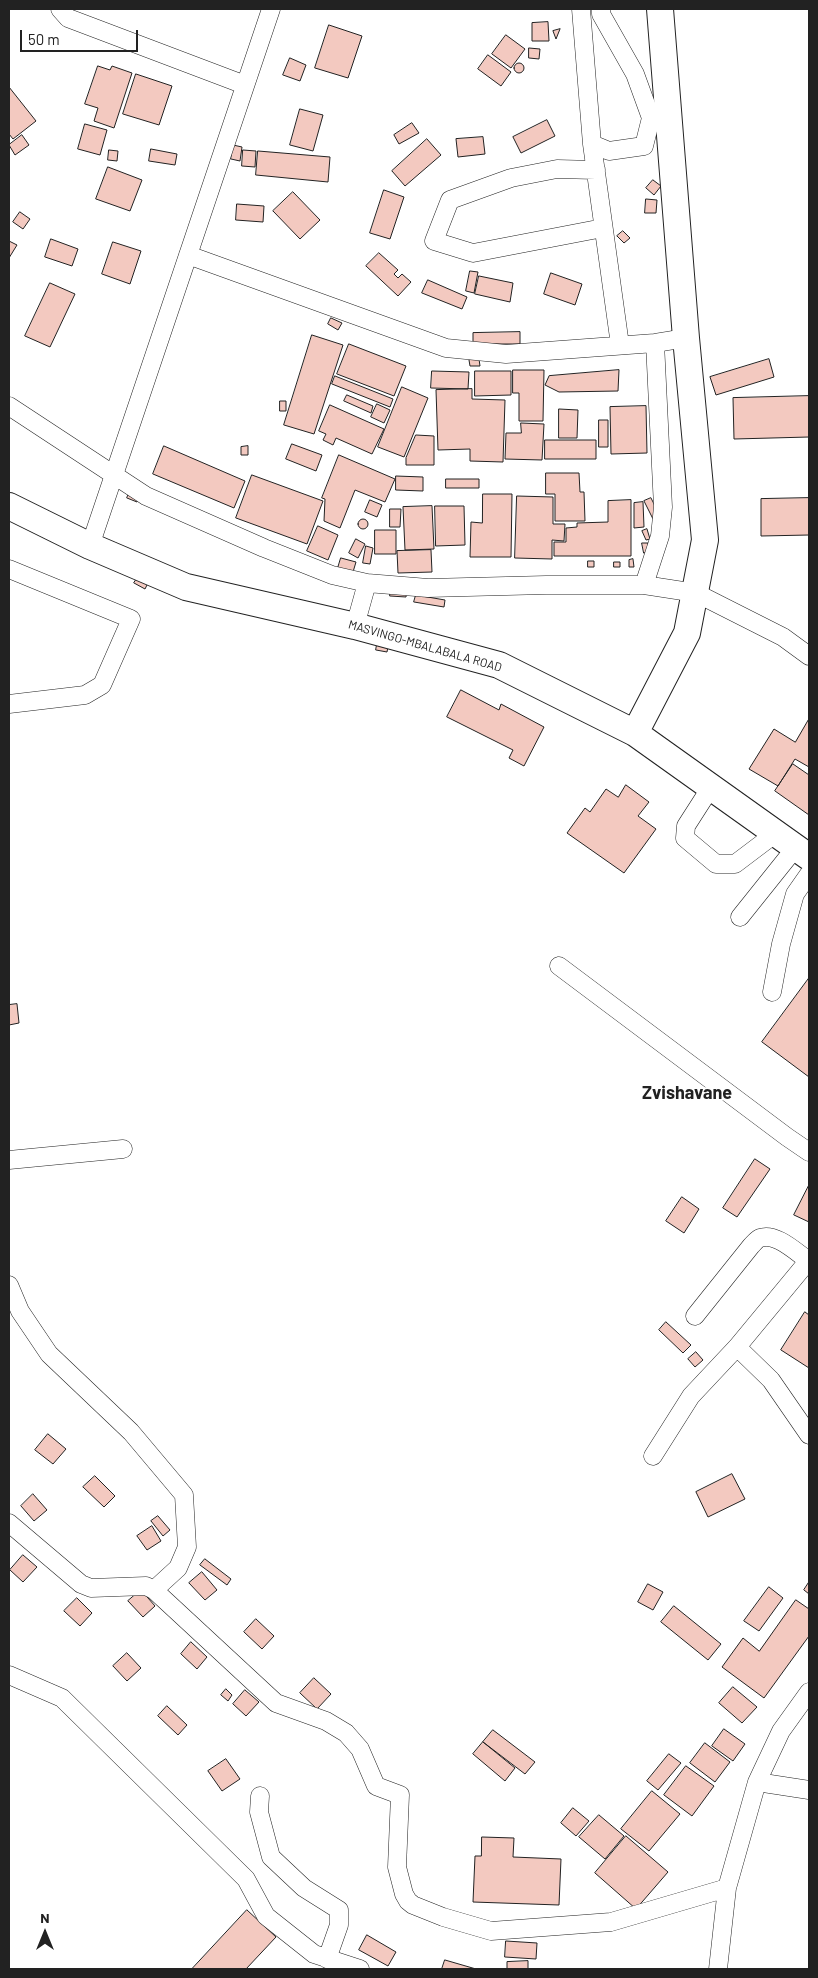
<!DOCTYPE html>
<html>
<head>
<meta charset="utf-8">
<style>
	body { margin:0 }
	#map { position:relative; width:818px; height:1978px; overflow:hidden; background:#fff; font-family:Barlow,sans-serif }
	canvas { display:block }
	.frame { position:absolute; inset:0; border:10px solid #222; pointer-events:none }
	.north { position:absolute; left:20px; top:1908px; width:50px; height:50px; -webkit-text-stroke:4px #fff; paint-order:stroke; rotate:0deg; font-size:14px; font-weight:700; line-height:20px; text-align:center; color:#222 }
	.north::after { content:''; display:block; margin:auto; width:18px; height:22px; background:#222; clip-path:polygon(50% 0,100% 100%,50% 72%,0 100%) }
	.scale { position:absolute; left:20px; top:30px; width:118px; height:22px; box-sizing:border-box; border:2px solid #222; border-top:0; padding-left:6px; font-size:15px; line-height:18px; white-space:nowrap; color:#222; -webkit-text-stroke:4px #fff; paint-order:stroke }
</style>
</head>
<body>
<div id="map">
<canvas width="818" height="1978"></canvas>
<div class="frame"></div>
<div class="north">N</div>
<div class="scale">50 m</div>
</div>
<script>
const ctx = document.querySelector('canvas').getContext('2d');
ctx.lineJoin = 'round';
function fill(path, color) { ctx.fillStyle = color; ctx.fill(path, 'evenodd'); }
function trace(path, color, width, dash) { ctx.strokeStyle = color; ctx.lineWidth = width; ctx.lineCap = dash ? 'butt' : 'round'; ctx.setLineDash(dash || []); ctx.stroke(path); }
function drawText(font, color, halo, rows, align = 'center') {
  ctx.font = font + ' Barlow,sans-serif'; ctx.lineWidth = 4; ctx.setLineDash([]); ctx.textBaseline = 'middle'; ctx.strokeStyle = halo; ctx.fillStyle = color; for (const [text, x, y, turn = 0] of rows) {
    ctx.save(); ctx.translate(x, y); ctx.rotate((+turn || 0) * Math.PI / 180); ctx.textAlign = isNaN(turn) ? turn : align; if (halo) ctx.strokeText(text, 0, 0); ctx.fillText(text, 0, 0); ctx.restore();
  }
}
const building = new Path2D(`
	M548,22L549,41H532V23Z
	M329,25L362,36L348,78L315,68Z
	M560,29L556,39L553,31Z
	M506,35L525,49L511,68L492,54Z
	M529,48L540,49L539,59L529,58Z
	M488,55L511,72L501,86L478,69Z
	M290,58L306,65L300,81L283,75Z
	M514 68a5 5 0 1 1 10 0a5 5 0 1 1-10 0Z
	M98,66L110,70L112,66L132,73L114,128L94,121L98,108L85,104Z
	M136,74L172,86L159,125L123,114Z
	M9,87L36,121L13,139L9,134Z
	M300,109L323,115L313,151L290,145Z
	M547,120L555,136L521,153L513,137Z
	M412,123L419,133L399,144L394,135Z
	M85,124L107,130L100,155L78,149Z
	M22,135L29,145L15,155L9,145Z
	M483,137L485,154L458,157L456,139Z
	M427,139L441,155L405,186L392,171Z
	M233,145L242,147L240,161L231,159Z
	M151,149L177,154L175,165L149,161Z
	M109,150L118,151L117,161L108,160Z
	M243,150L256,151L255,167L242,166Z
	M258,151L330,157L328,182L256,175Z
	M108,167L142,180L130,211L96,199Z
	M653,180L661,186L654,195L646,188Z
	M384,190L404,197L390,239L370,233Z
	M293,192L320,220L300,239L273,211Z
	M646,199L657,200L656,213H645Z
	M237,204L264,206L263,222L236,220Z
	M20,212L30,219L23,229L13,222Z
	M623,231L630,238L624,243L617,236Z
	M51,239L78,249L72,266L45,257Z
	M9,241L17,245L9,258Z
	M113,242L141,251L130,284L102,274Z
	M379,253L398,270L394,274L398,278L402,274L411,282L398,296L366,266Z
	M470,271L478,272L474,293L466,291Z
	M551,273L582,284L575,305L544,294Z
	M479,276L513,283L510,302L475,294Z
	M428,280L467,297L462,309L422,293Z
	M50,283L75,294L50,347L25,336Z
	M331,318L342,323L338,330L328,324Z
	M520,332V344H473V333Z
	M312,335L343,345L314,434L284,425Z
	M349,344L406,366L394,396L337,374Z
	M479,359L480,366H470L469,360Z
	M769,359L774,377L716,395L710,377Z
	M513,370H544L543,421H519V393H513Z
	M619,370L618,391L559,392L545,385L549,376Z
	M432,371L469,372L468,389L431,388Z
	M475,371H511V395L475,396Z
	M335,376L393,399L390,407L332,384Z
	M402,387L428,398L404,457L378,447Z
	M472,389V399L505,400L503,462L470,461V449L438,450L436,390Z
	M347,395L373,406L371,413L344,401Z
	M809,396V437L734,439L733,398Z
	M280,401H286V411H280Z
	M377,404L390,410L384,423L371,417Z
	M330,405L384,429L372,454L336,438L333,445L323,440L326,434L319,431Z
	M646,406L647,453L611,454L610,407Z
	M559,409L578,410L577,438H559Z
	M599,420H608V447H599Z
	M521,423L544,424L542,460L505,459L506,433H521Z
	M416,435L434,436V465H406V458Z
	M545,440H596V459H545Z
	M292,444L322,455L316,471L286,459Z
	M164,446L245,481L234,508L153,474Z
	M248,446V455H241V447Z
	M339,455L395,479L385,502L355,490L340,528L324,521L325,499L322,498Z
	M546,473H579L580,492H584L585,521H555V494H546Z
	M252,475L323,501L307,544L236,518Z
	M396,476L423,477V491L396,490Z
	M446,479H479V488H446Z
	M130,491L140,495L137,502L127,498Z
	M483,494H512L511,557H470L471,522L482,523Z
	M517,496L553,497V524H565L564,541L552,540V559L515,558Z
	M651,498L660,516L653,519L644,501Z
	M809,498V535L761,536V499Z
	M370,500L382,505L377,517L365,512Z
	M631,500V556H554V542H566V528L577,527V523L608,522V501Z
	M643,502L644,527L634,528V503Z
	M432,506L434,549L405,550L403,507Z
	M435,506H464L465,545L436,546Z
	M390,509H401L400,527H390Z
	M358 524a5 5 0 1 1 10 0a5 5 0 1 1-10 0Z
	M318,526L338,535L328,560L307,551Z
	M647,529L650,539L646,540L642,531Z
	M375,530H396V554H375Z
	M356,539L365,544L358,558L349,553Z
	M642,543H648L649,552L644,553Z
	M366,546L373,548L370,564L363,563Z
	M431,550L432,572L398,573L397,551Z
	M341,558L356,562L353,572L338,568Z
	M633,559L634,567H629V560Z
	M588,561H594V567H588Z
	M614,562H620V567H614Z
	M138,577L148,583L145,589L134,583Z
	M391,587L407,589L406,597L390,596Z
	M416,595L445,600L444,607L414,602Z
	M378,639L389,641L387,652L376,650Z
	M461,690L499,710L501,704L544,727L524,766L509,758L513,750L447,717Z
	M809,719V767L795,759L778,786L749,769L774,729L795,742Z
	M793,764L809,775V815L775,791Z
	M626,785L649,802L638,816L656,829L624,873L567,833L585,808L590,812L606,789L618,797Z
	M809,978V1077L762,1042Z
	M17,1004L19,1023L9,1025V1005Z
	M755,1159L770,1169L737,1217L723,1208Z
	M809,1185V1222L794,1215Z
	M682,1197L699,1209L684,1233L666,1221Z
	M805,1312L809,1315V1368L781,1350Z
	M666,1322L691,1345L683,1353L659,1330Z
	M696,1352L703,1360L695,1367L688,1359Z
	M48,1434L66,1449L53,1464L35,1450Z
	M732,1474L745,1499L708,1517L696,1492Z
	M95,1476L115,1496L104,1507L83,1487Z
	M33,1494L47,1510L34,1521L21,1506Z
	M158,1516L170,1530L163,1536L151,1521Z
	M152,1526L161,1541L147,1550L137,1536Z
	M23,1555L37,1567L23,1582L10,1570Z
	M205,1559L231,1579L227,1585L200,1565Z
	M202,1572L217,1590L205,1600L189,1583Z
	M809,1582V1594L804,1590Z
	M648,1584L663,1592L653,1610L638,1602Z
	M769,1587L783,1598L759,1631L744,1621Z
	M141,1590L155,1606L143,1617L128,1601Z
	M77,1598L92,1613L80,1626L64,1611Z
	M796,1600L809,1609V1636L764,1698L722,1667L743,1638L759,1651Z
	M674,1606L721,1644L708,1660L661,1622Z
	M256,1619L274,1636L262,1649L244,1632Z
	M191,1642L207,1657L197,1669L181,1654Z
	M127,1653L141,1668L127,1681L113,1666Z
	M314,1678L331,1694L317,1709L300,1693Z
	M733,1687L757,1707L742,1723L719,1703Z
	M226,1689L232,1695L228,1701L221,1695Z
	M245,1690L259,1702L246,1716L233,1704Z
	M167,1706L187,1725L178,1735L158,1716Z
	M724,1729L745,1744L733,1761L712,1746Z
	M493,1730L535,1762L525,1774L483,1742Z
	M483,1742L515,1768L505,1781L473,1754Z
	M705,1743L730,1762L715,1782L690,1763Z
	M669,1754L681,1763L658,1790L647,1781Z
	M226,1759L240,1779L222,1791L208,1771Z
	M686,1766L714,1786L692,1816L664,1795Z
	M652,1791L680,1814L649,1851L621,1829Z
	M573,1808L589,1821L576,1836L561,1823Z
	M599,1815L624,1836L605,1859L579,1837Z
	M626,1836L668,1872L636,1909L595,1873Z
	M482,1837L514,1838L513,1857L561,1859L559,1905L473,1902L475,1856H481Z
	M247,1910L276,1937L246,1969H192Z
	M367,1935L396,1952L388,1966L359,1950Z
	M506,1941L537,1943L536,1959L505,1957Z
	M445,1960L476,1969H442Z
	M528,1961V1969H507V1962Z`);
const minor = new Path2D(`
	M60,9L68,18L245,85
	M581,9L592,144L620,345
	M592,144L609,151L644,146L651,118L635,74L601,14V9
	M596,170L557,169L511,178L450,200L434,241L473,253L603,228
	M188,255L446,348L506,354L655,343L686,338
	M9,406L146,496L264,548L332,575L367,583L428,588L546,585H644L696,593L783,637L809,656
	M90,546L271,9
	M9,569L131,619L102,685L85,695L9,704
	M644,585L660,536L663,507L655,343
	M355,626L367,583
	M711,787L686,826L685,838L716,864H735L776,833
	M740,917L796,847
	M559,966L787,1137L809,1152
	M772,992L781,944L795,894L809,874
	M9,1160L123,1149
	M9,1285L20,1311L49,1354L131,1432L184,1495L187,1547L178,1568L154,1590
	M695,1316L751,1246C754,1243 757,1239 760,1238C776,1232 797,1253 809,1261
	M737,1347L771,1380L809,1435
	M653,1456L691,1396L737,1347L809,1260
	M9,1523L81,1584L91,1588L146,1586L154,1590L276,1703L326,1721L346,1733L360,1749L376,1786L400,1795L397,1867L404,1894L408,1901L413,1905L443,1917L491,1931L611,1922L727,1888
	M9,1675L62,1698L246,1879L266,1916L314,1954L360,1969
	M757,1782L809,1790
	M260,1796L259,1812L271,1857L304,1888L339,1910V1925L327,1959
	M718,1969L727,1888L757,1782L781,1731L809,1692`);
const highway = new Path2D(`
	M9,506L90,546L186,587L355,626L499,665L635,733L809,857
	M635,733L687,633L705,540L686,338L660,9`);
const streetNames = [
	["MASVINGO-MBALABALA ROAD",425,646,16]
];
const districtNames = [
	["Zvishavane",687,1093]
];
fill(building, '#f3c9c0');
trace(building, '#222', 1);
trace(minor, '#222', 19);
trace(highway, '#222', 28);
trace(minor, '#fff', 18);
trace(highway, '#fff', 26);
drawText('12px', '#222', '#fff', streetNames);
drawText('bold 18px', '#222', '#fff', districtNames);
</script>
</body>
</html>
